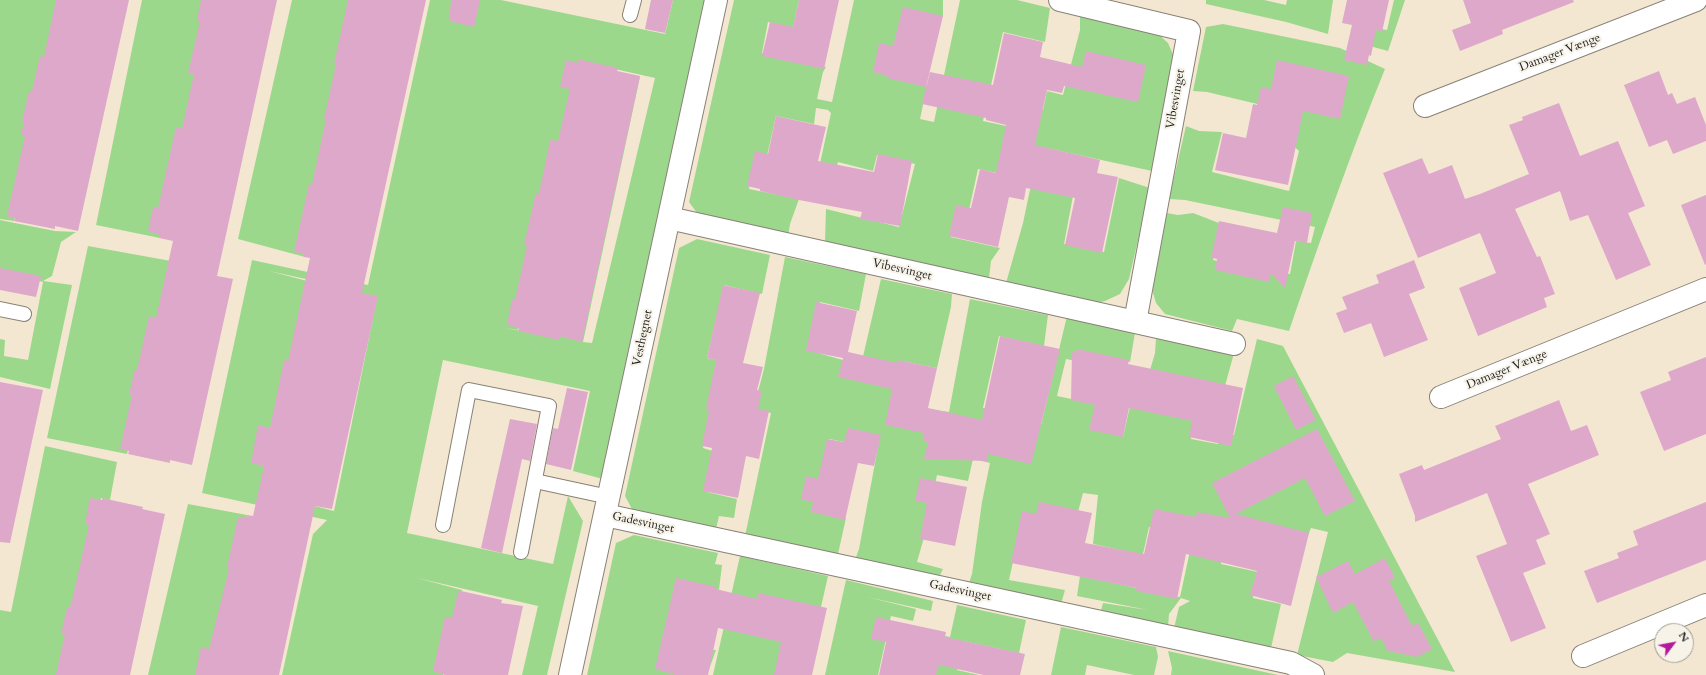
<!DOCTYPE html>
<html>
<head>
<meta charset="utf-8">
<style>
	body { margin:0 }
	#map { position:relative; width:1706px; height:675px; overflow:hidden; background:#f4e7d1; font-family:Cardo,serif }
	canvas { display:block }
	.north { position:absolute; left:1654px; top:623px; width:40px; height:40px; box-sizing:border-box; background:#f7f3e8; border:1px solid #9f9d96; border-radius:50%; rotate:58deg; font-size:11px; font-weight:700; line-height:16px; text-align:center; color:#1c1c1c }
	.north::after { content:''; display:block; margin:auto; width:14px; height:18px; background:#b5179e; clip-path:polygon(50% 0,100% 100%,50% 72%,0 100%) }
</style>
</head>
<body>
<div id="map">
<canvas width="1706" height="675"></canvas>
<div class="north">N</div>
</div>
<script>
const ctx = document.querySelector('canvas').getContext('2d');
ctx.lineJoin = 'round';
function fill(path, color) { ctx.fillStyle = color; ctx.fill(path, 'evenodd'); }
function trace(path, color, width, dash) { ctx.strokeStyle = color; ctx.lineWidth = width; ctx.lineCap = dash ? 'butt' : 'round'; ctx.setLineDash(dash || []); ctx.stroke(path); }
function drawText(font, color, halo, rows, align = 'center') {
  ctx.font = font + ' Cardo,serif'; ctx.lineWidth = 4; ctx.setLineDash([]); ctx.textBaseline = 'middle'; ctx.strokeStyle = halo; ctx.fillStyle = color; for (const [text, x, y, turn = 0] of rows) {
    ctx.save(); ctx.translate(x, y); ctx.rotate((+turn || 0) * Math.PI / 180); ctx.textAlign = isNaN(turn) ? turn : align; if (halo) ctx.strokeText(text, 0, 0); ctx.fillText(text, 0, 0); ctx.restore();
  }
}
const green = new Path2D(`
	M0,0H60L14,221L0,219Z
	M142,0H210L160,238L96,225Z
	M292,0H359L305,257L238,239Z
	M430,0H501L665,34L673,0H705L603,479L573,471L590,391L443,360L407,533L553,564L568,496L583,521L547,675H522L538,606L417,578L462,590L443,675H282L313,534L327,520L202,493L252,260L368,285ZM579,61L655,78L592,343L583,342L640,77L617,73L558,338L505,328L518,330ZM269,271L356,290L355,293L377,298L334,511L311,505L315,283Z
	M734,0H799L793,28L768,22L762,53L826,67L823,72L817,99L832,102L854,0H943V16L888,77L927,86L920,119L934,122L960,0H1017L1050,8L1045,42L1003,32L983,121L1025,130L1031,106L1043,110L1047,91L1063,95L1080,30V15L1155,31L1168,43L1175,59L1152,171L1037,146L1078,169L1064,244L1104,252L1119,178L1150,188L1129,279L1120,294L1105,301L1095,303L1006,283L1023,223L1032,180L978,169L969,210L957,208L951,237L1000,248L991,261L989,278L825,242L826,209L899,227L915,164L877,155L873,171L838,162L836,170L819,168L831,113L828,110L816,108L814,124L776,116L767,156L756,153L749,189L799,199L790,224L788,236L700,217L689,202Z
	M1206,0H1264L1286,5L1287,0H1333L1328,34L1286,22L1206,4Z
	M1394,0H1405L1388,51L1351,41L1355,24L1387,30Z
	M1223,24L1340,48L1385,69C1350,155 1319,243 1289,331L1237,319L1232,331L1165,314L1156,303L1151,286L1167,213L1178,215L1193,213L1219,223L1213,260L1290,274L1296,241L1311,243L1315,227L1185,200L1169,199L1186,126L1199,131L1222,132L1212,172L1289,191L1299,151L1290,143L1295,113L1207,92L1193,91L1206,27Z
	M0,220L55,231L76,232L61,242L52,276L43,281L72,285L50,389L0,377V339L5,340L4,356L28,360L43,282L0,270Z
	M697,239L770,255L762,294L724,285L707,358L746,365L756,399L764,369L785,257L866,274L859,311L820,302L807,350L861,365L881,279L952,294L951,307L937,368L902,361L889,424L929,409L949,412L970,299L1048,315L1044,346L999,336L983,408L1028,419L1041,425L1067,316L1135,333L1130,362L1078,351L1076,361L1066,359L1057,396L1081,401L1086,378L1123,437L1130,406L1148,377L1155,353L1156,338L1234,353L1225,386L1195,421L1191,439L1218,444L1221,433L1234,435L1257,339L1283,346L1455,672L1347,653L1333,662L1297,655L1328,532L1311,528L1307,538L1227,536L1221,564L1258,572L1253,598L1281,604L1271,648L1174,628L1179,607L1190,601L1181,598L1169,614L1168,627L1100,614L1103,603L1148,610L1077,596L1080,576L1180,597L1193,537L1149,527L1139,572L1125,551L1093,544L1098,495L1083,493L1078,512L1037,516L1013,562L1009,580L1065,590L1061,604L969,583L972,574L982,502L990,463L973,459L968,481L937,475L923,541L917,562L943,569L939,577L855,560L859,549L880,436L860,445L829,439L814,512L846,518L838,554L745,536L771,413L757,410L709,417L703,448L716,452L707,492L737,499L734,518L719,516L716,529L633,511L625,496L679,248Z
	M88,246L171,261L127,454L47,438Z
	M45,446L117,462L110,500L101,498L64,675H0V610L11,612Z
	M188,504L247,515L211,675H148Z
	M634,535L718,553L715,564L722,565L719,590L677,579L705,649L716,650L707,675H587L616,543Z
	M740,556L828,576L821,607L784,641L809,675H713Z
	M846,580L933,601L931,611L867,597L916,609L913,621L891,616L878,675H825Z
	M957,605L1026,620L1019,653L963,641L957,670L979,675H916L925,632L950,637Z
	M1061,627L1156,647L1158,657L1154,675H1134L1087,665L1085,675H1051Z
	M1168,651L1278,675H1171L1172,668Z`);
const building = new Path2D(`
	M56,0H129L78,231L55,226V229L14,221L15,218L7,216L25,136L21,135L24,122L22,121L29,91H32L40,56L44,57Z
	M201,0H277L217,276L233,279L192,465L170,460V463L128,454L129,451L120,449L132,395L129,394L135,369L137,370L149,316L156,318L173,241L159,238L160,235L148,231L153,207L158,208L176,127L182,129L194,74L188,73L200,22L197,21Z
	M348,0H426L362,293L378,296L332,509L315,506L279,675H195L201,647L209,649L229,569L227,568L238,517L246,518L247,515L253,516L264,466L251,463L258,425L270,428L284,360L288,361L310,258L304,257V254L294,252L309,184L312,185L326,119H324L336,65L334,64Z
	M451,0H480L474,27L449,21Z
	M651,0H673L665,33L645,29Z
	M799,0H839L824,69L762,56L770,22L793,27Z
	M1347,0H1389L1382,32L1376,30L1371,56L1369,55L1367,65L1344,60L1352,25L1342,23Z
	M1463,0H1573L1574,2L1502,30L1503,34L1460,51L1452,30L1471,23Z
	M903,7L943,16L926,87L887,78L888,76L873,72L879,43L893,46Z
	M1004,33L1043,42L1040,57L1082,67L1086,51L1146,65L1138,102L1064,86L1062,93L1047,90L1035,145L1100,160L1097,173L1118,177L1102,253L1065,245L1075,198L1026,188L1024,200L1009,197L998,247L949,236L956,205L971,208L980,169L996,173L1006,125L986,120V118L922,104L930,72L993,85Z
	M577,59L618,68L617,71L640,76L582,342L559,336V340L518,331L519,328L507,325L512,299L515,300L527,246L524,245L536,193L539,194L550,140L558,141L570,89L560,87L566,60L577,63Z
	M1277,60L1349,76L1340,119L1303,111L1288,185L1215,170L1223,133L1246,138L1253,104L1257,105L1261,87L1271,89Z
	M1659,71L1668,95L1672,93L1677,104L1695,97L1706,125V141L1673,154L1667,140L1649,147L1624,85Z
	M1559,103L1580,156L1618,141L1645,206L1628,213L1651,265L1616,280L1588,215L1570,221L1560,191L1515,209L1537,257L1540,256L1555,294L1544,298L1547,307L1478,336L1459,288L1496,273L1480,233L1418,258L1383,173L1422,158L1429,174L1452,165L1465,199L1480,194L1529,174L1509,125L1523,120L1522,117Z
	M776,116L826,127L818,161L874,172L878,154L912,161L900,226L860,219L862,212L799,200L760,191V189L747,186L755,151L768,154Z
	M1706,195V264L1705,265L1681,205Z
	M1283,207L1312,213L1307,243L1295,241L1285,288L1271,273L1269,282L1215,270L1217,259L1211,258L1219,221L1277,233Z
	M1414,260L1425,288L1409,294L1428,340L1384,357L1371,323L1344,333L1336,313L1347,309L1342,297L1379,283L1376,275Z
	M0,268L41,276L36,297L0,290Z
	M723,285L760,293L743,363L763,367L757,390L762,391L758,409L769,411L759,459L746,456L738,498L703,491L712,448L702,446L709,410L706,409L716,360L707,358Z
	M816,302L857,311L848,352L897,363L898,360L937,368L928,408L982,420L1000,336L1060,349L1031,464L988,454L987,461L924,459L928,442L923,441L924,433L885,425L892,389L838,377L843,358L806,351Z
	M1077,349L1129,360L1128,364L1243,388L1231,446L1189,437L1192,421L1129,408L1123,437L1089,430L1095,405L1071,400L1072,352L1076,353Z
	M1706,357V434L1664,451L1640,392L1671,380L1668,372Z
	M1293,376L1316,420L1296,430L1274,386Z
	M0,382L43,390L10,543L0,542Z
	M567,388L588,392L571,470L546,464L553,428L558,429Z
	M1559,400L1571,431L1587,425L1599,455L1528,484L1550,534L1536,540L1546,564L1523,573L1546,628L1511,642L1476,556L1507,544L1487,493L1415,522V516L1399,474L1422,465L1424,470L1501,439L1495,426Z
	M510,419L537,424L530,461L522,459L502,553L481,548Z
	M848,428L881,435L874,466L858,463L845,520L811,512L813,502L801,499L806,476L818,479L827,439L844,442Z
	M1317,429L1355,501L1325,516L1305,478L1236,514L1309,533L1291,606L1250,595L1257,571L1186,554L1177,599L1136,591L1137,588L1011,563L1022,511L1036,514L1039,502L1092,513L1085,543L1144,554L1154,509L1196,517L1197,512L1230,518L1212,483Z
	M920,478L967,487L955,546L920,539L927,503L915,501Z
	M90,498L102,500V498L143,507L142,509L165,514L130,675H56L65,633L61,634L67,608L71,605L89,525L85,524Z
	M1706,502V560L1597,603L1584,571L1619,558L1617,553L1638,545L1633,531Z
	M1385,558L1395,578L1389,581L1412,626L1418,623L1432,649L1417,657L1388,651L1381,638L1374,642L1353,602L1333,613L1316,577L1348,561L1355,574Z
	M676,578L717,587L716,589L757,599L758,593L827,608L812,675H774L781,642L718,628L708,675H676L655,669Z
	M461,591L502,600L501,603L523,606L508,675H445L433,671L445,617L452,618L458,592L460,593Z
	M876,617L946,632L945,637L1025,654L1020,675H984L939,665L936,675H879L886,642L871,639Z`);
const service = new Path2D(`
	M630,15L634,0
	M0,309L24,314
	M535,481L609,497
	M443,525L469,390L549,406L521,552`);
const minor = new Path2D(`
	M1060,0L1189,31L1135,322
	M1425,106L1696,0
	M669,218L1234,344
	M1441,397L1706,289
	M605,515L1291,663L1313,675
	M1583,656L1706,605
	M570,675L716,0`);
const streetNames = [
	["Damager Vænge",1560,53,-21],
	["Vibesvinget",1176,99,-80],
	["Vibesvinget",902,270,13],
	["Vesthegnet",643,338,-78],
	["Damager Vænge",1507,370,-22],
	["Gadesvinget",643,523,12],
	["Gadesvinget",960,591,12]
];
fill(green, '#9cd88c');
fill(building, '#dea8cb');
trace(service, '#888276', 16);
trace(minor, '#888276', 24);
trace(service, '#fff', 14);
trace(minor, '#fff', 22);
drawText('12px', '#1c1c1c', '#f7f3e8', streetNames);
</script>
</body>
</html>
